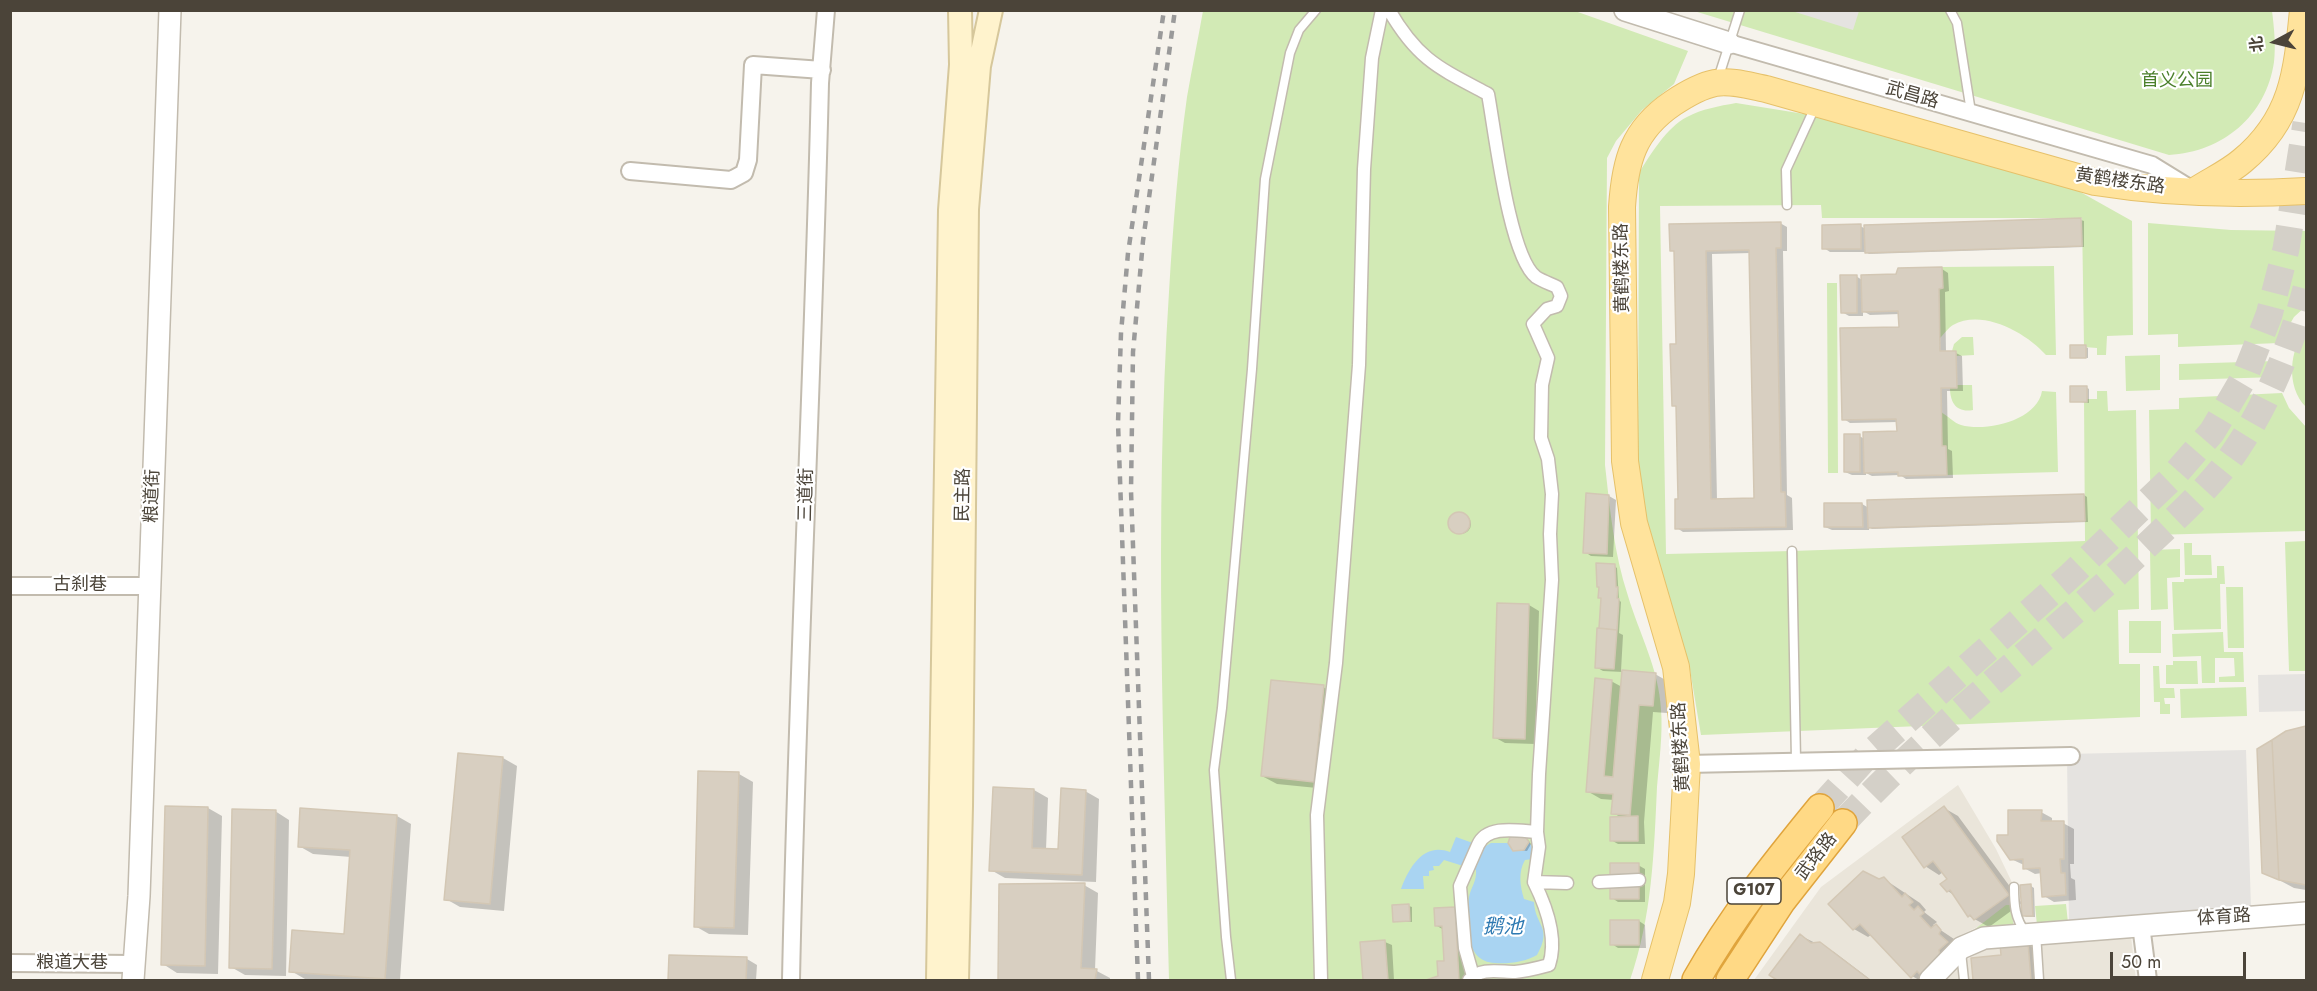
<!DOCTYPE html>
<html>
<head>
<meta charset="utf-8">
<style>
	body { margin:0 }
	#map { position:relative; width:2317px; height:991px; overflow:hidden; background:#f6f3ec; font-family:Jost,"Noto Sans SC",sans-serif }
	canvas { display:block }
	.frame { position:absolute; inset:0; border:12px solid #4b4439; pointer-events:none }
	.north { position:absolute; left:2245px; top:12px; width:60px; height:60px; -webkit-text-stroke:4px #fff; paint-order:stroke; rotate:263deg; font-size:16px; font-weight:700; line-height:24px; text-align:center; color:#4b4439 }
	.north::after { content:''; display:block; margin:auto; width:21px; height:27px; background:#4b4439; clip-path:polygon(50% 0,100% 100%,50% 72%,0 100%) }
	.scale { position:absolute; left:2110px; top:952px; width:136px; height:27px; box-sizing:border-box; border:3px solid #4b4439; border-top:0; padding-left:8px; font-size:18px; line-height:21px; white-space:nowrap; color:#4b4439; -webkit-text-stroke:4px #fff; paint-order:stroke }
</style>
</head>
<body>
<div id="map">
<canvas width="2317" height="991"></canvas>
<div class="frame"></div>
<div class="north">北</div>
<div class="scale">50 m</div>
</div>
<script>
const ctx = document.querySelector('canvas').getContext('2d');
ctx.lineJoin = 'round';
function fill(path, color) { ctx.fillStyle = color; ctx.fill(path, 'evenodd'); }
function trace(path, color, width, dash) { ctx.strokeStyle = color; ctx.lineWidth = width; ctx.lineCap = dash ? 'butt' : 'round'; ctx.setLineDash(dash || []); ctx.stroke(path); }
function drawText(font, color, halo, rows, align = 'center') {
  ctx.font = font + ' Jost,"Noto Sans SC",sans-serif'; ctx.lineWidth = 4.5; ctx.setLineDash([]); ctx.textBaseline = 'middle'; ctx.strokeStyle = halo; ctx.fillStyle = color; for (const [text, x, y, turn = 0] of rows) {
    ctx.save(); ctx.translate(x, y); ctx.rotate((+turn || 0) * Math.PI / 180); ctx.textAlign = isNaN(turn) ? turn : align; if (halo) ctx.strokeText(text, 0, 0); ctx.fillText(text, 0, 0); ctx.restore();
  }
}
const residential = new Path2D(`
	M1958,785L1996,849L2018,895L2004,914L1961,935L1917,980H1754L1821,887Z
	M2131,936L2136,980H1939L1947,972L1996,941Z`);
const green = new Path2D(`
	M1203,11H1575L1688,51L1674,84L1642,110L1616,141L1607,158L1605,465C1610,509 1614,554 1628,596C1639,633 1659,669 1661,709C1663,734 1659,762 1657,787C1654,853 1652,917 1630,980H1169C1164,751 1154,521 1169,292C1173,227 1178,161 1187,97C1192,68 1198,39 1203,11Z
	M1694,11H2272C2274,27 2276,45 2274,62C2266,116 2223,152 2169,155Z
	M1736,103L1823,117L2075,189L2132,221L2133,335L2107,336L2106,355H2097V348L2084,347L2082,218H1822L1821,205L1660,206L1666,554L1792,551L2085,541L2084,399H2097V391H2107L2108,411L2136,410L2139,609L2118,610L2119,664H2140V717L1701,735L1689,664L1642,511L1638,464L1639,173C1650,155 1667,127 1687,117C1702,109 1719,106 1736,103Z
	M2148,223L2231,230L2306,231V306L2294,317L2279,343L2178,347V334L2148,335Z
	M2054,266L2056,355H2046C2027,333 1982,308 1953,325C1948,328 1944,334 1940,338L1939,289L1943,288L1942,267Z
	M1827,283H1837L1838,473H1828Z
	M2306,328V407C2285,386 2290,349 2306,328Z
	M1962,337H1973L1974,355L1956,356V351H1952L1954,344Z
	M2160,355V390L2126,391L2125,356Z
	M2276,361L2277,377L2179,380V364Z
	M1957,385H1972L1973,410C1957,413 1950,403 1950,388H1957Z
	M2042,391L2056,392L2058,472L1947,475L1946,447L1942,446L1941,412C1948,416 1954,423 1961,425C1986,432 2037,421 2042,391Z
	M2282,393L2289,408L2306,427V531L2151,535L2149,410L2179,409V398Z
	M2306,541V671H2289L2285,542Z
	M2184,543H2192V555H2211L2212,575H2185Z
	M2180,549V577L2167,578L2168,609L2151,610L2150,550Z
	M2217,566H2224L2225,584H2220L2221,629L2174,630L2172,582H2184V579L2217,578Z
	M2226,587H2243L2244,648H2228Z
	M2129,621H2161V653H2129Z
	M2223,632L2224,652H2243L2244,682H2219V677L2235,676L2234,658H2215V683H2202L2201,656L2173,657L2172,634Z
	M2173,661H2197L2198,684H2166V665H2173Z
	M2153,666H2159L2160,688H2174L2175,698H2164L2165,704H2170V714H2160V702H2154Z
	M2246,687L2247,716L2181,718L2180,689Z
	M2066,904L2068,923L2037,925L2035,906Z
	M2006,905H2010L2014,927L1976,933L1975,929Z`);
const parking = new Path2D(`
	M1792,11L1859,10V11L1853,30Z
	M2306,674V711L2259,712L2258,675Z
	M2246,750L2251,908L2069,926L2067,754Z`);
const water = new Path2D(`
	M1456,837L1484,847L1491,843H1508L1513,851L1524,850L1529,842L1534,850L1533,859L1525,860C1518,872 1520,886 1524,899L1534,902C1535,926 1553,927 1537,955C1525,962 1509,964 1495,963C1464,962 1466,921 1469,897C1471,887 1477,881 1476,870L1444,860L1439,866H1433L1434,870L1429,871V876H1423L1424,889H1401C1409,867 1424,842 1450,852Z`);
const shadow = new Path2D(`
	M2081,220L2084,221V247L1869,254L1866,252H1830L1824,248L1860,226L1866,229Z
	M1780,223L1787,227V251H1783L1787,495L1792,498L1793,530L1683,532L1677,528L1680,501L1678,408L1674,405L1678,345L1676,253L1671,250ZM1751,253L1756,499L1717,500L1712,254Z
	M1942,269L1948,273L1949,291L1945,292L1946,353H1956L1962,356L1963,391H1947L1948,449L1952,451L1953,478L1906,479L1900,475L1872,476L1866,473V475H1852L1845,472L1859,436L1865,439L1898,433V422L1850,423L1844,419L1900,328V314L1870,315L1863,311V316H1849L1842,312L1856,276L1862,280Z
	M2085,347L2088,348V358L2071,357Z
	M2086,387L2089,389V403L2072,401Z
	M2084,495L2087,497L2088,522L1872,529L1869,527V530H1832L1825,527L1862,504L1869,508Z
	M1609,496L1616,500L1613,557L1591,556L1585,552Z
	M1451 524a10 10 0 1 1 20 0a10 10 0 1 1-20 0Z
	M1614,566L1617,568L1619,600L1621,602L1619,633L1623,635L1621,671L1655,674L1669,682L1667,713L1653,712L1644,822L1645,844H1618L1611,840L1622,818L1613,813L1614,800L1601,799L1587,791L1611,681L1622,687L1623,672L1603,671L1596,667L1605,630L1601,628Z
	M1529,605L1539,611L1535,744L1505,743L1494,737Z
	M1323,687L1337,695L1327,789L1277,784L1262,776Z
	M2306,728V890L2294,888L2264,872L2287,733Z
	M503,758L517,766L504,911L460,907L446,899Z
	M739,774L753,782L748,935L709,934L695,926Z
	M1034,790L1048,798L1046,850L1059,851L1085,791L1099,799L1096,882L1005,878L991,870Z
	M208,808L222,816L218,974L177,973L163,964Z
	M1944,808L1958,816L2022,903L1989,927L1969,916L1955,896L1948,891L1949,880L1943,872L1939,875L1925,866Z
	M275,811L289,820L286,976L245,975L231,967Z
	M2041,812L2052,818V823H2063L2074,829V864H2070L2071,878L2075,880L2076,900L2054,902L2044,896L2042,873L2035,874L2024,868V865L2011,859L2009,837Z
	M397,816L411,824L400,980L305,979L291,971L345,935L351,857L313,854L299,846Z
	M1525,835L1531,844L1527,851L1514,850Z
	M1638,865L1645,869V902H1618L1612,898Z
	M1884,879L1920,903L1926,910L1924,912L1937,922L1933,925L1954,939L1930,980H1919L1912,976L1872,934L1868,937L1854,929L1830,904Z
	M1084,885L1098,893L1095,970L1110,978V980H1000V886Z
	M2031,886L2034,888L2035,917H2026L2023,915Z
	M1409,906L1412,907V922L1394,921Z
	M1454,908L1465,915L1468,980H1430L1439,976L1446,962L1444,930L1437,926Z
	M1639,921L1645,925L1646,948H1618L1612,944Z
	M1801,936L1834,952L1871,980H1780L1771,974Z
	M1385,942L1392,945L1394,980H1364L1362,943Z
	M2027,944L2038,950L2041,980H1974L1973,959L2002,957Z
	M671,956L747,959L757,965L756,980H670Z`);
const building = new Path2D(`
	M2081,218L2082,246L1865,253L1864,225Z
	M1781,222V248H1776L1781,492H1785L1786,527L1675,529V499H1678L1676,406H1672L1670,344H1676L1674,251H1670L1669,224ZM1749,250L1754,498L1711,499L1706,251Z
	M1861,224V249H1822V225Z
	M1942,267L1943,288L1939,289L1940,351H1956L1957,388H1941L1942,446H1946L1947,475L1898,476V472L1864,473L1863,432L1897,431L1896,419L1842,420L1840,328L1899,327L1898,311L1862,312L1861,275L1896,274L1898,268Z
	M1840,275H1857V313H1841Z
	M2070,345H2086V358H2070Z
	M2070,386H2087V402H2070Z
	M1844,434H1860V472H1844Z
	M1586,493L1609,495L1607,554L1583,553Z
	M2084,494L2085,521L1868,528L1867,500Z
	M1824,503H1862L1863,527H1824Z
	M1448 523a11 11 0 1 1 22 0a11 11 0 1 1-22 0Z
	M1596,563L1615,564L1616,587H1618L1617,598L1619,599L1617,630L1599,628L1601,598H1598L1599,587H1597Z
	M1497,603L1529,604L1525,739L1493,738Z
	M1597,628L1617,630L1614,669L1595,668Z
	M1622,670L1656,673L1653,706L1639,705L1630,815L1611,814L1613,794L1586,792L1595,678L1612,680L1604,776L1613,777Z
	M1271,680L1324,685L1314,782L1261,776Z
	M2306,726V885L2279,880L2272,740L2286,731Z
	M2272,740L2279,880L2262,873L2257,749Z
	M458,753L503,757L490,904L444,900Z
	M698,771L739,772L734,928L694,927Z
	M993,787L1034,789L1032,848L1058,849L1061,788L1086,790L1082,875L989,871Z
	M165,806L208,807L205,966L161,965Z
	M1944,806L2009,895L1974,920L1970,915L1968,917L1950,890L1947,892L1940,884L1947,879L1933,861L1924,868L1902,837Z
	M300,808L397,815L385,979L289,972L292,930L344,934L350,850L298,847Z
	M232,809L276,810L272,969L229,968Z
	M2008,810H2042L2041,821H2064V859H2060L2061,873H2065L2066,895L2042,897L2040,868L2023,869V859L2010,860L1997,841V835H2008Z
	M1638,816V841H1610V817Z
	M1522,832L1529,842L1524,850L1513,851L1508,843L1511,834Z
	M1610,863H1639V899H1610Z
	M1863,871L1879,879L1884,877L1902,897L1905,893L1913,902L1909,905L1914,910L1918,906L1924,913L1920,916L1931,928L1936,924L1941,930L1939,934L1948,942L1939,950L1940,958L1921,976L1917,971L1911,978L1860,924L1853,930L1828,904Z
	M1085,883L1081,968L1097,969L1095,980H998L999,884Z
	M2031,884L2033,916H2022L2020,885Z
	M1409,904L1410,921L1393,922L1392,905Z
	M1455,907L1459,980H1426L1438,976L1437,961H1444L1442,926H1435L1434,908Z
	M1610,920H1639V945H1610Z
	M1800,934L1811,943L1820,942L1870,980H1777L1769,975Z
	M1385,940L1388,980H1363L1360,942Z
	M2028,942L2031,980H1973L1971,958L2001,955L2000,944Z
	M669,955L747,957L746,980H668Z`);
const trunkTunnel = new Path2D(`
	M1820,808L1867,756L2071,575L2170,480L2212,432L2245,376L2269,315L2286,249L2306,123
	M1843,823C1934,725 2042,645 2139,553C2171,522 2214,485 2238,447C2270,399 2291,345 2306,289`);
const service = new Path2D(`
	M1950,10L1957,23L1971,112
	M1718,79L1740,10
	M1787,205L1786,170L1815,107
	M1792,551L1796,760
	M2014,887C2014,905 2015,919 2026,933
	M2036,933L2039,980
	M1961,952L1964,980
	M1231,980L1226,937L1214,770L1222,708L1252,369L1265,179L1290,53L1299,30L1316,10`);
const pedestrian = new Path2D(`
	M1389,10C1418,60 1439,68 1488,94C1495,131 1509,256 1536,277C1542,281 1551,284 1557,287L1561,296L1557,306L1547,309L1533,324L1548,358L1542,385L1541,438L1548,459L1552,494L1550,534L1552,580L1539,774L1537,832L1539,847L1534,882L1567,883
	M1599,882L1639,880
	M1473,976L1465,948L1460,886L1478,845C1487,824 1519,831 1537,832
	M1321,980L1317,815L1336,663L1359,365L1364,169L1372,58L1382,10
	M1469,980C1481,967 1499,972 1515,972C1527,971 1538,968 1549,965C1558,938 1546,906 1534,882`);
const minor = new Path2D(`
	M1729,43L2152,165L2191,189
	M630,171L731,180L744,173L748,160L753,65L822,70
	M10,586H150
	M1687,764L2071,756
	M2141,925L2148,980
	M10,963L134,964
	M791,980C797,681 813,382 820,83L826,10`);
const tertiary = new Path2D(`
	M1625,10L1729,43
	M133,980L139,896L170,10
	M1930,980L1961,948L1984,938L2306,913`);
const secondary = new Path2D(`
	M938,980L950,210L961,65L960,10
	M957,980L961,806L967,209L979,66L991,10`);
const primary = new Path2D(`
	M2195,191C2210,181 2228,173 2242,161C2293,119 2297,72 2303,10
	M1655,980L1677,903L1681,874L1687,764L1676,667L1634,523L1625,461L1622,207C1625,161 1633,130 1673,103C1685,95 1700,86 1715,83C1732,80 1750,86 1766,89L2095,182C2164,193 2237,195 2306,191`);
const trunk = new Path2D(`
	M1696,980C1731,918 1775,863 1820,808
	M1730,980L1781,902L1843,823`);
const rail = new Path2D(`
	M1138,980L1118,423L1121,333L1128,253L1164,10
	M1149,980L1131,491L1133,352L1143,241L1175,10`);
const shields = [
	[1754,891,54]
];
const shieldNames = [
	["G107",1754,891]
];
const parkNames = [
	["首义公园",2177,82]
];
const streetNames = [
	["武昌路",1912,96,16],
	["黄鹤楼东路",2120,182,8],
	["黄鹤楼东路",1623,268,-91],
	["三道街",807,495,-89],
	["民主路",964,495,-89],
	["粮道街",153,496,-88],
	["古刹巷",80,586],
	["黄鹤楼东路",1682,747,-93],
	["武珞路",1817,857,-52],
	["体育路",2224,918,-4],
	["粮道大巷",72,964]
];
const waterNames = [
	["鹅池",1503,928]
];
fill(residential, '#eae5da');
fill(green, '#d2eab5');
fill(parking, '#e5e3e0');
fill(water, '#a9d4f2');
fill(shadow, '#0003');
fill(building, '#d8cfc1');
trace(building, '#d3c7b4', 1.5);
trace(trunkTunnel, '#d4d0c8', 27, [27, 14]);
trace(service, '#c2bbae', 11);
trace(pedestrian, '#c2bbae', 15);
trace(minor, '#c2bbae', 20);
trace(tertiary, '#c2bbae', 24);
trace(secondary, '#d6c79b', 26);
trace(primary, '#e6c16a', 28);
trace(trunk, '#e0a43c', 30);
trace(service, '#fff', 8);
trace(pedestrian, '#fff', 12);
trace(minor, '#fff', 16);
trace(tertiary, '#fff', 21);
trace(secondary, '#fff3cd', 22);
trace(primary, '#ffe39c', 26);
trace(trunk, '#ffd985', 27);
trace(rail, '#9a9a9a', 4.5, [8, 8]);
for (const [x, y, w] of shields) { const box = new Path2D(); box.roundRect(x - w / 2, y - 13, w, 26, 4.5); ctx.fillStyle = '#fff'; ctx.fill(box); trace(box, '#4b4439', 1.5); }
drawText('bold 16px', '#4b4439', null, shieldNames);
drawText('18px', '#4a7f2a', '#fff', parkNames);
drawText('18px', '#4b4439', '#fff', streetNames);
drawText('italic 20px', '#2e7ab2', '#fff', waterNames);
</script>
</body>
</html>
